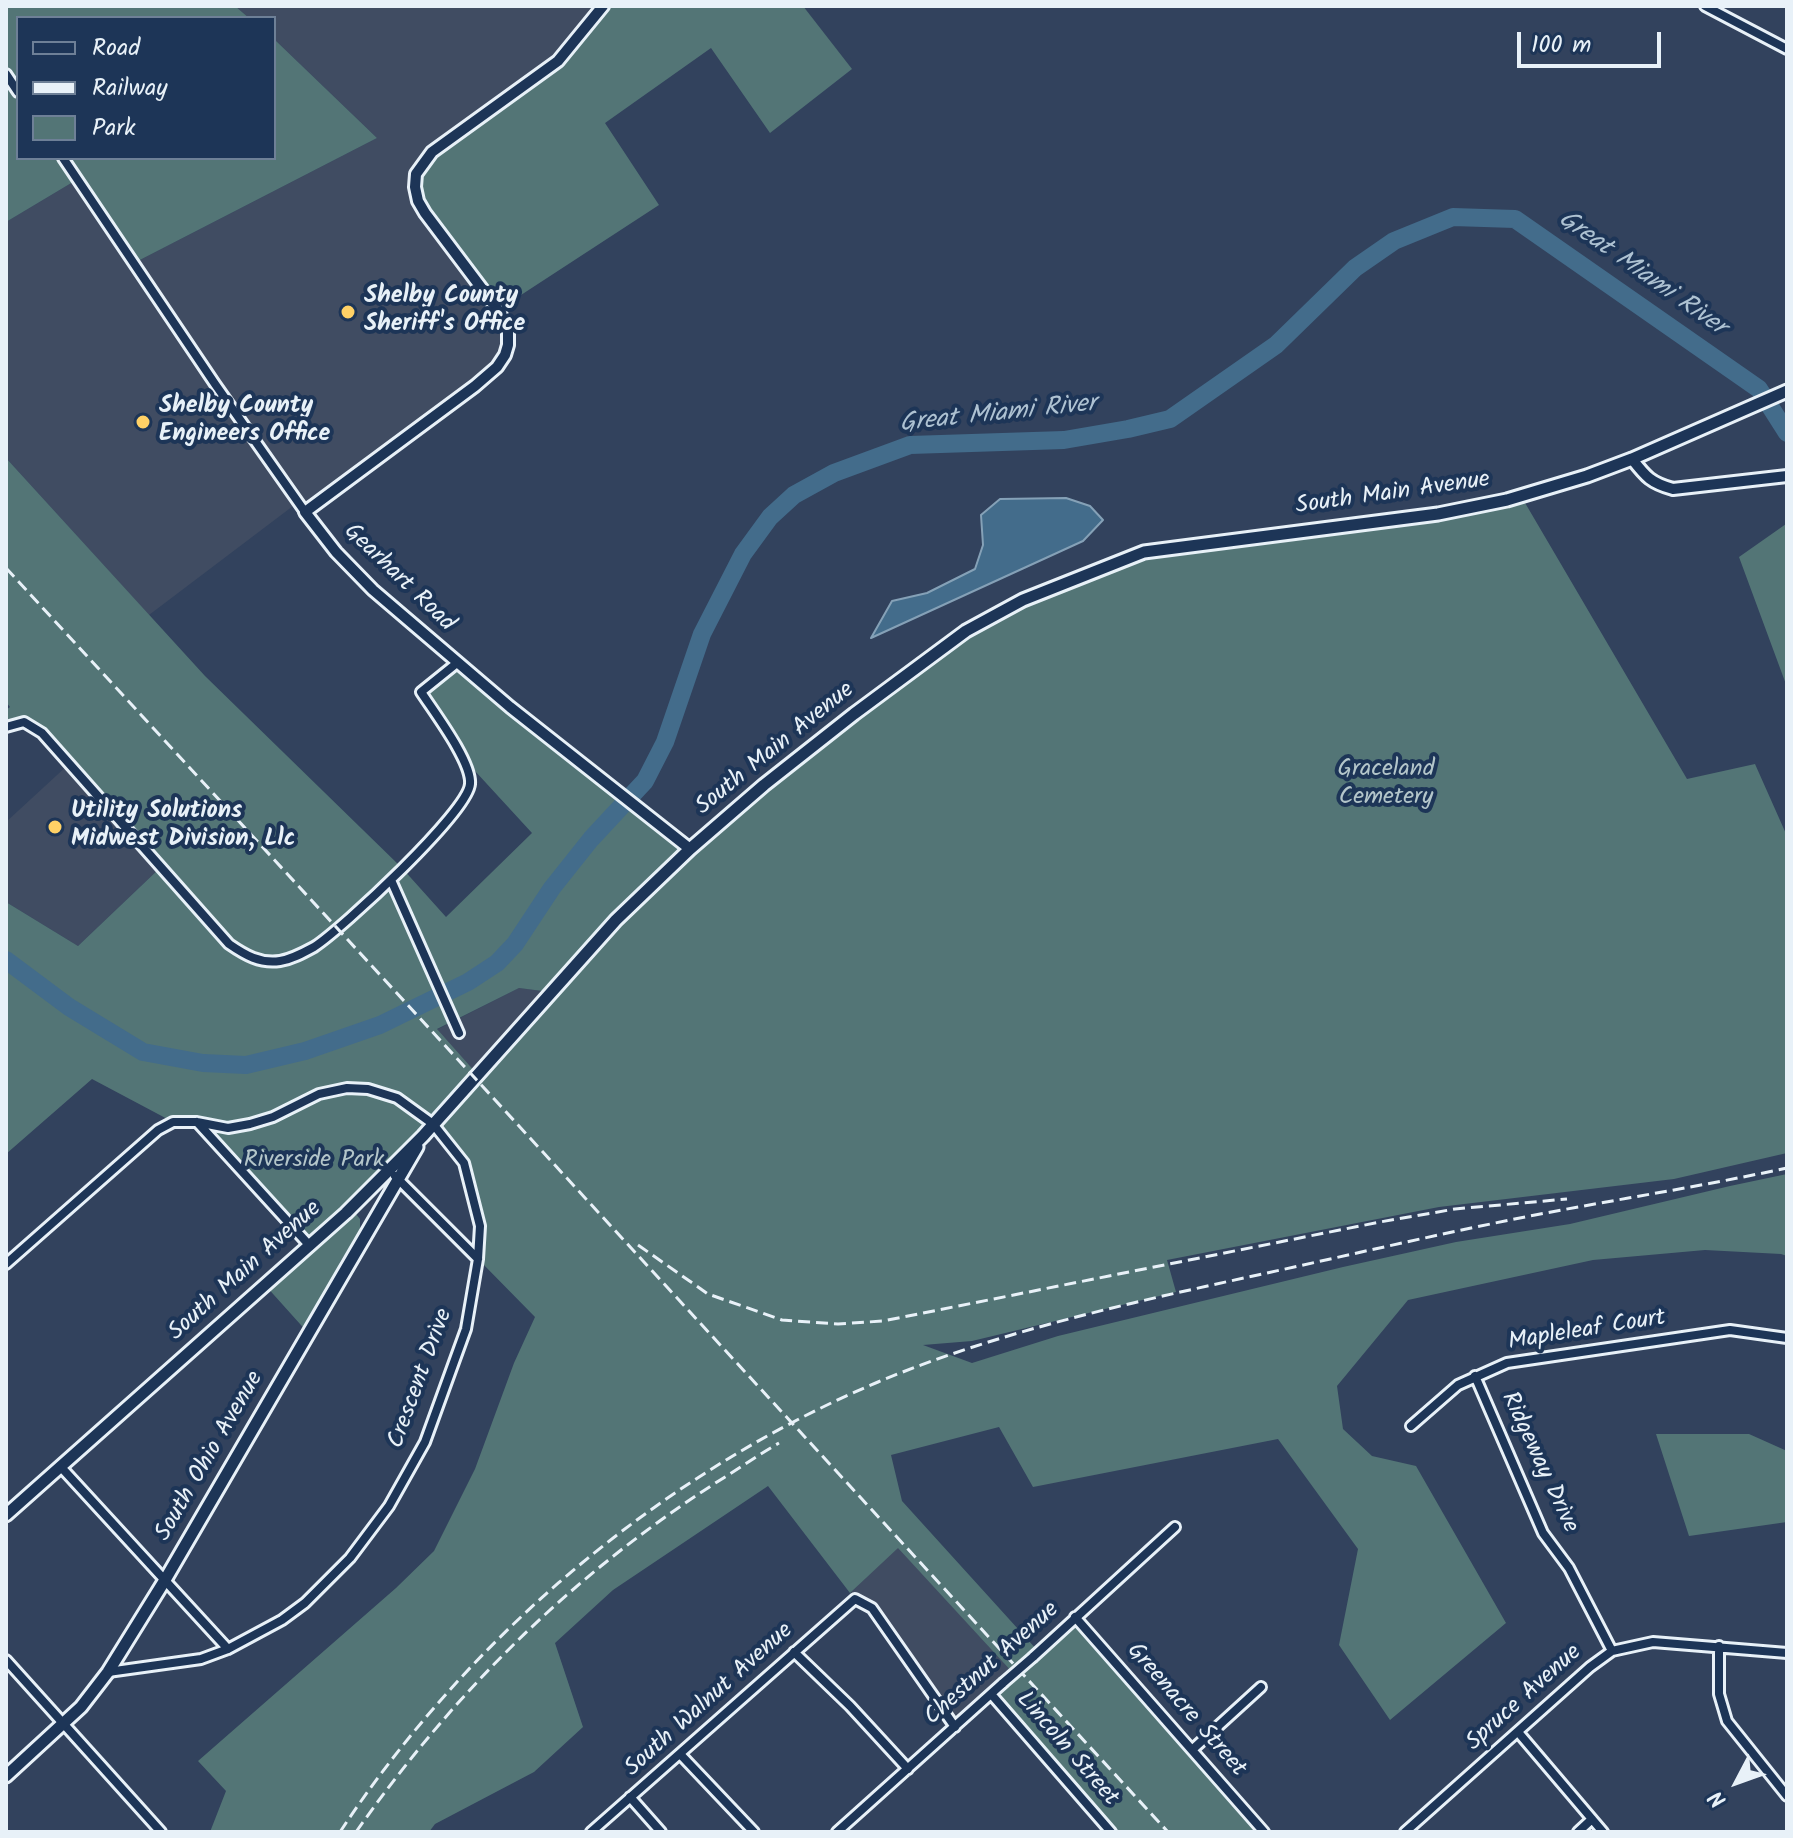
<!DOCTYPE html>
<html>
<head>
<meta charset="utf-8">
<style>
	body { margin:0 }
	#map { position:relative; width:1793px; height:1838px; overflow:hidden; background:#32425d; font-family:Kalam,sans-serif }
	canvas { display:block }
	.frame { position:absolute; inset:0; border:8px solid #e8f1f8; pointer-events:none }
	.legend { position:absolute; left:16px; top:16px; width:260px; height:144px; box-sizing:border-box; background:#1d3557; border:2px solid #6e8097; margin:0; padding:10px 14px; list-style:none; font-size:24px; color:#e8f1f8 }
	.legend li { display:flex; align-items:center; gap:16px; height:40px }
	.legend b { width:40px; border:2px solid #6e8097 }
	.north { position:absolute; left:1697px; top:1742px; width:80px; height:80px; -webkit-text-stroke:6px #1d3557; paint-order:stroke; rotate:229deg; font-size:22px; font-weight:700; line-height:32px; text-align:center; color:#e8f1f8 }
	.north::after { content:''; display:block; margin:auto; width:28px; height:36px; background:#e8f1f8; clip-path:polygon(50% 0,100% 100%,50% 72%,0 100%) }
	.scale { position:absolute; left:1517px; top:32px; width:144px; height:36px; box-sizing:border-box; border:4px solid #e8f1f8; border-top:0; padding-left:10px; font-size:24px; line-height:28px; white-space:nowrap; color:#e8f1f8; -webkit-text-stroke:6px #1d3557; paint-order:stroke }
</style>
</head>
<body>
<div id="map">
<canvas width="1793" height="1838"></canvas>
<div class="frame"></div>
<ul class="legend">
<li><b style="height:10px;background:#1d3557"></b>Road</li>
<li><b style="height:10px;background:#e8f1f8"></b>Railway</li>
<li><b style="height:22px;background:#537576"></b>Park</li>
</ul>
<div class="north">N</div>
<div class="scale">100 m</div>
</div>
<script>
const ctx = document.querySelector('canvas').getContext('2d');
ctx.lineJoin = 'round';
function fill(path, color) { ctx.fillStyle = color; ctx.fill(path, 'evenodd'); }
function trace(path, color, width, dash) { ctx.strokeStyle = color; ctx.lineWidth = width; ctx.lineCap = dash ? 'butt' : 'round'; ctx.setLineDash(dash || []); ctx.stroke(path); }
function drawText(font, color, halo, rows, align = 'center') {
  ctx.font = font + ' Kalam,sans-serif'; ctx.lineWidth = 8; ctx.setLineDash([]); ctx.textBaseline = 'middle'; ctx.strokeStyle = halo; ctx.fillStyle = color; for (const [text, x, y, turn = 0] of rows) {
    ctx.save(); ctx.translate(x, y); ctx.rotate((+turn || 0) * Math.PI / 180); ctx.textAlign = isNaN(turn) ? turn : align; if (halo) ctx.strokeText(text, 0, 0); ctx.fillText(text, 0, 0); ctx.restore();
  }
}
const built = new Path2D(`
	M235,6H603L558,61L432,152L508,329L497,367L305,512L297,503L149,615L6,458V222L78,179L134,263L377,138L274,39V18H249Z
	M69,764L161,867L78,946L6,902V822Z
	M519,988L551,992L477,1075L436,1030Z
	M898,1547L1014,1674L955,1727L872,1608L855,1599L850,1593Z`);
const green = new Path2D(`
	M6,6H235L249,18H18V158H274V39L377,138L134,263L78,179L6,222Z
	M603,6H803L852,69L770,133L711,48L605,123L659,205L498,310L425,213L416,174L422,164L558,61Z
	M6,458L205,676L402,868L446,917L532,833L475,771L467,755L430,699L427,690L457,663L690,848L966,631L1144,552L1438,514L1521,496L1687,779L1755,764L1787,836V1153L1674,1179L1439,1207L1167,1260L1176,1292L972,1341L923,1345L972,1363L1058,1336L1343,1267L1456,1242L1570,1224L1730,1186L1787,1174V1256L1781,1254L1705,1250L1593,1260L1408,1300L1337,1386L1343,1429L1372,1456L1416,1466L1506,1623L1390,1720L1339,1645L1358,1549L1278,1439L1033,1487L999,1427L891,1455L902,1501L1038,1651L1075,1617L1264,1832H1111L991,1694L1013,1673L898,1548L850,1593L768,1486L613,1590L555,1643L583,1727L534,1772L435,1824L429,1832H210L226,1791L198,1761L396,1588L434,1551L475,1469L514,1363L535,1317L478,1259L480,1226L464,1163L434,1124L347,1213L356,1214L360,1219V1231L340,1262L337,1286L309,1334L265,1285L309,1246L197,1122H173L92,1079L6,1154V902L78,946L161,867L42,733L24,722L6,727V710L10,707L6,702ZM519,988L550,992L477,1074L437,1029Z
	M1786,524L1787,527V687L1739,557Z
	M1656,1434H1749L1787,1451V1522L1689,1536Z`);
const water = new Path2D(`
	M1066,498L1090,506L1103,520L1083,541L871,638L892,601L927,593L975,569L983,545L981,515L1000,499Z`);
const river = new Path2D(`
	M6,960L69,1007L143,1052L203,1063L246,1065L305,1051L380,1025L468,982L497,963L515,944L552,888L591,839L645,781L665,742L702,634L743,554L770,517L794,495L834,473L910,445L1064,440L1128,429L1170,419L1276,345L1355,268L1394,241L1453,217L1515,219L1759,389L1787,433`);
const minor = new Path2D(`
	M1705,6L1787,49
	M6,74L18,92
	M63,158L215,384L305,512
	M6,727L24,722L42,733L229,944C245,955 260,964 280,961C292,959 303,953 314,947C342,929 468,812 470,784C472,762 434,712 421,692L457,663
	M391,880L459,1033
	M197,1122L310,1246
	M395,1176L478,1259
	M6,1264L158,1130L173,1122H197L228,1128L250,1124L273,1117L319,1094L347,1088L368,1089L397,1098L433,1124L464,1163L480,1226L478,1259L466,1329L425,1442L389,1506L350,1558L305,1603L282,1620L228,1649L201,1659L108,1672
	M1475,1376L1543,1533L1569,1568L1612,1651
	M1411,1426L1458,1385L1507,1363L1730,1330L1787,1338
	M60,1466L228,1649
	M1075,1617L1264,1832
	M1719,1646V1694L1727,1721L1787,1796
	M794,1652L850,1706L908,1769
	M1033,1657L1175,1527
	M6,1660L161,1832
	M991,1694L1111,1832
	M1518,1732L1603,1832
	M1193,1749L1261,1687
	M680,1754L754,1832
	M630,1797L661,1832
	M591,1832L855,1599L872,1608L955,1727
	M837,1832L1003,1683
	M1405,1832L1590,1667L1612,1651L1653,1642L1787,1653
	M1578,1832L1592,1819`);
const tertiary = new Path2D(`
	M603,6L558,61L432,152L416,174L415,187L418,201L425,213L498,310L508,329V345L505,355L497,367L475,386L305,512L336,552L373,590L510,707L690,849
	M1632,459C1646,477 1651,483 1673,489L1787,476`);
const secondary = new Path2D(`
	M6,1515L346,1213L423,1136L616,920L690,849L764,785L854,714L966,631L1023,600L1144,552L1438,514L1507,500L1587,476L1632,459L1787,391
	M6,1776L81,1707L108,1672L165,1580L417,1147`);
const rail = new Path2D(`
	M6,568L1168,1832
	M638,1245L708,1294L782,1320L838,1324L883,1321L1380,1222L1455,1209L1567,1199
	M340,1832C469,1636 662,1473 878,1382C995,1333 1120,1305 1244,1278C1341,1257 1438,1234 1535,1215C1619,1199 1703,1186 1787,1168
	M356,1832C455,1691 572,1575 717,1482C738,1469 758,1455 779,1443`);
const minorBridge = new Path2D(`
	M1003,1683L1033,1657`);
const markers = [
	[348,312,8,"#ffd166"],
	[143,422,8,"#ffd166"],
	[55,827,8,"#ffd166"]
];
const poiNames = [
	["Shelby County",364,298],
	["Sheriff's Office",364,326],
	["Shelby County",159,408],
	["Engineers Office",159,436],
	["Utility Solutions",71,813],
	["Midwest Division, Llc",71,841]
];
const streetNames = [
	["South Main Avenue",1393,495,-8],
	["Gearhart Road",398,579,44],
	["South Main Avenue",776,750,-39],
	["South Main Avenue",246,1272,-42],
	["Mapleleaf Court",1587,1332,-9],
	["Crescent Drive",422,1379,-70],
	["South Ohio Avenue",211,1457,-60],
	["Ridgeway Drive",1538,1463,65],
	["Chestnut Avenue",993,1665,-42],
	["Spruce Avenue",1525,1699,-42],
	["South Walnut Avenue",710,1701,-42],
	["Greenacre Street",1185,1711,49],
	["Lincoln Street",1066,1750,49]
];
const parkNames = [
	["Graceland",1386,771],
	["Cemetery",1386,799],
	["Riverside Park",314,1162]
];
const waterNames = [
	["Great Miami River",1641,275,35],
	["Great Miami River",998,416,-6]
];
fill(built, '#404c62');
fill(green, '#537576');
fill(water, '#436c8b');
trace(water, '#85a1b7', 2);
trace(river, '#436c8b', 18);
trace(minor, '#e8f1f8', 14);
trace(tertiary, '#e8f1f8', 16);
trace(secondary, '#e8f1f8', 17);
trace(minor, '#1d3557', 8);
trace(tertiary, '#1d3557', 10);
trace(secondary, '#1d3557', 11);
trace(rail, '#e8f1f8', 3, [12, 6]);
trace(minorBridge, '#e8f1f8', 14, []);
trace(minorBridge, '#1d3557', 8);
for (const [x, y, r, color] of markers) { const dot = new Path2D(); dot.arc(x, y, r, 0, 2 * Math.PI); ctx.fillStyle = color; ctx.fill(dot); trace(dot, '#1d3557', 3); }
drawText('bold 24px', '#e8f1f8', '#1d3557', poiNames, 'left');
drawText('24px', '#e8f1f8', '#1d3557', streetNames);
drawText('24px', '#b4c6ca', '#1d3557', parkNames);
drawText('italic 26px', '#aec2d2', '#1d3557', waterNames);
</script>
</body>
</html>
